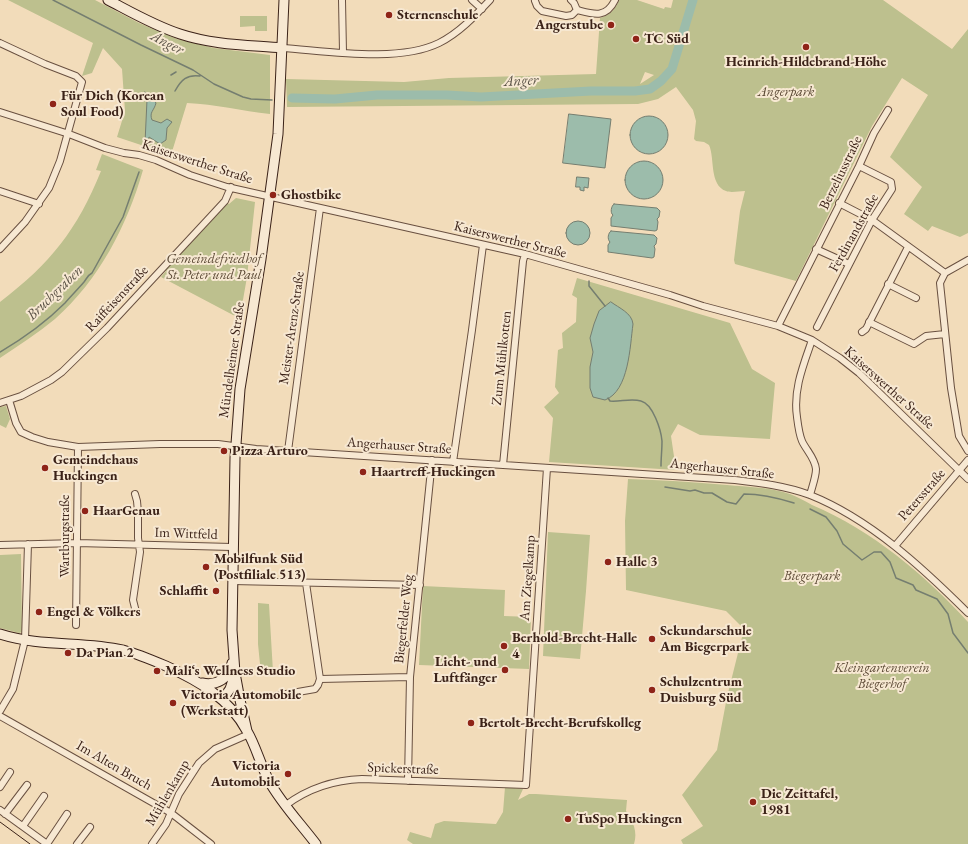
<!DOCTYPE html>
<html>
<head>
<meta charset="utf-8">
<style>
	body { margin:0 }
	canvas { display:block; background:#f2dcba }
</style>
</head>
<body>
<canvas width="968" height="844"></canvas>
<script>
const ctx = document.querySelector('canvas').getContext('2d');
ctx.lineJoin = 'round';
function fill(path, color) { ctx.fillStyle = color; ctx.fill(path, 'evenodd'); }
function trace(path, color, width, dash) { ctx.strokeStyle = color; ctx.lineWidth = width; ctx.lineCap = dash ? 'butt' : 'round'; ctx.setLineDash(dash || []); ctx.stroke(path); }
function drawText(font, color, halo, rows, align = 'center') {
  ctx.font = font + ' "EB Garamond",serif'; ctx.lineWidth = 4; ctx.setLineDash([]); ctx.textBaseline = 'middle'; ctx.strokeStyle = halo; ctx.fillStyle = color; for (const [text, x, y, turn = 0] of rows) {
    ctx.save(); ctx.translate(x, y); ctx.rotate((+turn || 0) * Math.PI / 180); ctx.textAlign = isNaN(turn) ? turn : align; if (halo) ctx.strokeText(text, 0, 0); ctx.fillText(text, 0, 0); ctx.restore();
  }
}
const green = new Path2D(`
	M8,0H95L139,23L177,39L214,48L270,55V114C242,111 215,104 187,103L171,155L117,137L125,111L122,69L103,48L92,73L82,76L93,43Z
	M619,0H637L664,9L665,7L671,8L673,0H883L952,49L968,29V233L960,237L932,226L928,231L904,214L922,187L890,157L928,95L902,78L872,126L796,281L735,264L734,260L740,211L745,191C739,191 731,193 726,191C709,185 715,158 709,145L704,142L696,141L694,139L696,121L693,110L676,87L658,99L638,104L287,107L286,79L404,82L449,78L596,74L600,18C610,15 615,10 619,0ZM645,72L654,75L640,84Z
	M240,16H267V31H255V26L240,27Z
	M102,154L143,170C127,226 99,280 55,319C38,333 19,345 0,358V302C51,263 77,230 101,171L96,170Z
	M236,198L255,202L247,277L240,317L233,315L161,277L166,271L165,270L227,203L229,204Z
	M577,278L730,323L752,369L775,383L770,439L700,435L678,424L671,436L676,470L549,462L553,418L544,407L559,393L555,387L558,350L563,348L562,333L576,322L577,298L572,295Z
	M6,406L10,419L6,428L0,425V407Z
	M628,479C661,480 694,482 727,485C748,487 770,487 790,494C798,497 805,501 812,505C873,531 924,574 968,622V844H683L681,840L703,826L682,795L717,750L727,697L744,629L726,611L626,590L625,521Z
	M548,532L590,535L586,591L580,659L543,656Z
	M21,554L22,628V632L19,633L0,628V555Z
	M423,586L505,590L504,616L531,617L529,669L419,665Z
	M258,603L269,604L273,672L261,674L258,644Z
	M505,787L523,789L518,800L529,794H536L627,800L626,811C633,821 638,832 634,844H413L407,840L410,832L431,838L435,824L444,821L496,824L503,812Z`);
const water = new Path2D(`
	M145,92L153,99L156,103C154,111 149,112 152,120L161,123L167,119L172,122L167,128L166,140L160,144L149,137L147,144L145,143L147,100Z
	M569,114L611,119L605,168L563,163Z
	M630 135a19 19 0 1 1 38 0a19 19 0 1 1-38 0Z
	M625 180a19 19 0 1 1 38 0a19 19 0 1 1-38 0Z
	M577,177L589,178L588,188L584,187V191L580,190V187H576Z
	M614,204L657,208L660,211L659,217L657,219L658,222L657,230L655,231L611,226V218L613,215C610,213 611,206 614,204Z
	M566 233a12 12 0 1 1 24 0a12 12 0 1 1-24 0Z
	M611,231L654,235L657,238L656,244L654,246L655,249L654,257L652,258L608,252V245L610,242C607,239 608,233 611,231Z
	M611,302C619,308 632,313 633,324C630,346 629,391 605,400L593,397L590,388V367L593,352L590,338L594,324L599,311Z`);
const stream = new Path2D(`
	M53,0L141,45L193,70L214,84L243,97L251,99L272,100
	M171,75L176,72
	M175,91C181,80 187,74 200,76
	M145,148L146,144
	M589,281V286L605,306
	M0,352C24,338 46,322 65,303C71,296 78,289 84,282C87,278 88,275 92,273L123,217L139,172
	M608,398L610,401C620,402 631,398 641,401C653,404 661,430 662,441C662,450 661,458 661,466
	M665,487L690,491L695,490L704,493H712L727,502L736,504L744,494C761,494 778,498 794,503
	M810,509L826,517L837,531L843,544L862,560L874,552H881L890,562L896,578L913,585L916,590L937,599L948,614L953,633L968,653`);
const river = new Path2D(`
	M292,98L335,99L377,95H447L481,97L591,91H635L650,89L661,81L672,69L693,0`);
const street = new Path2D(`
	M342,0L343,52
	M472,0L482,9
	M571,0L574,3L577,10C593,14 606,19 615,0
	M535,1L537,6L542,11L566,16L572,15L577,10
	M0,43L45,64L76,76L82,82L60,161L49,188L25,222L0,249
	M282,48C327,51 398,63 439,43C459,33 475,16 490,0
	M0,112L69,134L105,148L124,153L139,155L156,160L190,175L227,187L525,254L670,295L703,306L778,326L812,340L840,358L859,373L968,479
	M0,191L39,204
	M839,203L872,220L945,273
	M816,249L849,264
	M968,260L945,273L940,283L951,388L959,436L968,451
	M888,284L916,298
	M869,322L914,344L926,336L945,334
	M778,326L859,166L874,133L888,110
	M817,327L872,220L892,189L891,182L859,166
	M862,332L866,329L908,247
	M9,400L16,423L21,432L32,437L48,442L78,447L160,444H218L256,449L735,480C761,483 786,486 810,495C870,519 923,568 968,613
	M0,403L21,396L51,380L62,372L107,328L213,214L225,201L231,187
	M288,451L320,208
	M453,462L472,330L483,245
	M503,465L523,261L525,254
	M135,494L137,501L138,512V538L140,552L133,600L136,612
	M810,495C812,487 816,477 816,469C815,458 806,450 802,441C799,434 798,425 797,417C793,390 803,366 812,340
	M0,545L77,543L232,547
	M895,546L968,460
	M232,581L420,585
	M306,583L320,679L410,677
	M76,625L78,447
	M275,696L315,689L318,685L320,679
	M0,711L13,689L25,640L28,544
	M0,716L171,813L211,844
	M408,781L410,677L432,460
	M0,787L10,772
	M286,805C309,788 334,780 362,779L526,785L547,468
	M0,810L47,844
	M5,814L27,785
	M23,826L44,796
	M47,844L67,814
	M77,844L90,827
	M152,844L166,824L179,794L199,763L215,749L249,734`);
const secondary = new Path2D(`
	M108,0C131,12 155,26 180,34C213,45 248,45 282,48
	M0,634C40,647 83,641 123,650C138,654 152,660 166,666C199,681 229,698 247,731C256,746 260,764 269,781C281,803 300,823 316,844
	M202,683C216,686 230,679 232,663
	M223,699L230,689L234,677
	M247,731L240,700L235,673L232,630L235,458L240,389L261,259L278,134L284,0`);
const tram = new Path2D(`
	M0,822L30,844`);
const markers = [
	[389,15,4,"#8f2418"],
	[611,25,4,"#8f2418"],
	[636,39,4,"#8f2418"],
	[806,47,4,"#8f2418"],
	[53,104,4,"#8f2418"],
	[273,195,4,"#8f2418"],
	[224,451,4,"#8f2418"],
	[45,468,4,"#8f2418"],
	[363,472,4,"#8f2418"],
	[85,511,4,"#8f2418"],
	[608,562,4,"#8f2418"],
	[206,567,4,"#8f2418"],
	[216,591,4,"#8f2418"],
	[39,612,4,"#8f2418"],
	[652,639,4,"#8f2418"],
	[504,646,4,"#8f2418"],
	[68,653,4,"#8f2418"],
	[505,670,4,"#8f2418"],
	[157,671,4,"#8f2418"],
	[652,690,4,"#8f2418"],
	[173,703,4,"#8f2418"],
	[471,723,4,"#8f2418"],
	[288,774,4,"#8f2418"],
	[753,802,4,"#8f2418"],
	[568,819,4,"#8f2418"]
];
const poiNames = [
	["Sternenschule",397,15],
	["Angerstube",603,25,"right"],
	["TC Süd",644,39],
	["Heinrich-Hildebrand-Höhe",806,62,"center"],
	["Für Dich (Korean",61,96],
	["Soul Food)",61,112],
	["Ghostbike",281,195],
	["Pizza Arturo",232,451],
	["Gemeindehaus",53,460],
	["Huckingen",53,476],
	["Haartreff-Huckingen",371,472],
	["HaarGenau",93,511],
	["Mobilfunk Süd",214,559],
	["(Postfiliale 513)",214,575],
	["Halle 3",616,562],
	["Schlaffit",208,591,"right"],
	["Engel & Völkers",47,612],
	["Sekundarschule",660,631],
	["Am Biegerpark",660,647],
	["Berhold-Brecht-Halle",512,638],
	["4",512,654],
	["Da Pian 2",76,653],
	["Licht- und",497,662,"right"],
	["Luftfänger",497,678,"right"],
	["Mali‘s Wellness Studio",165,671],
	["Schulzentrum",660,682],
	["Duisburg Süd",660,698],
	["Victoria Automobile",181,695],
	["(Werkstatt)",181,711],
	["Bertolt-Brecht-Berufskolleg",479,723],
	["Victoria",280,766,"right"],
	["Automobile",280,782,"right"],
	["Die Zeittafel,",761,794],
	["1981",761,810],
	["TuSpo Huckingen",576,819]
];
const parkNames = [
	["Angerpark",786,92],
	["Gemeindefriedhof",214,259],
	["St. Peter und Paul",214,275],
	["Biegerpark",812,576],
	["Kleingartenverein",882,668],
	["Biegerhof",882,684]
];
const streetNames = [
	["Kaiserswerther Straße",197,162,18],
	["Berzeliusstraße",841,173,-64],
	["Ferdinandstraße",854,233,-61],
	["Kaiserswerther Straße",510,240,14],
	["Raiffeisenstraße",117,299,-47],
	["Meister-Arenz-Straße",292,328,-82],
	["Zum Mühlkotten",502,358,-84],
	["Mündelheimer Straße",232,360,-82],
	["Kaiserswerther Straße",889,388,42],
	["Angerhauser Straße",399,446,4],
	["Angerhauser Straße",722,469,6],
	["Petersstraße",922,495,-49],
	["Im Wittfeld",186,534,2],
	["Wartburgstraße",65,536,-90],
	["Am Ziegelkamp",528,578,-86],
	["Biegerfelder Weg",404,619,-84],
	["Im Alten Bruch",114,766,30],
	["Spickerstraße",403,769,2],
	["Mühlenkamp",168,793,-60]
];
const waterNames = [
	["Anger",167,43,27],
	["Anger",521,81,-3],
	["Bruchgraben",55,293,-44]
];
fill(green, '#bdc08e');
fill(water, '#9cbcab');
trace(water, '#757e70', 1);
trace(stream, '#757e70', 1.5);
trace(river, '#9cbcab', 9);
trace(street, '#695040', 8);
trace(secondary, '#3b2218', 11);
trace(street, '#f7e8d2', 6);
trace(secondary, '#f7e8d2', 9);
trace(tram, '#3b2218', 1);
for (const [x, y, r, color] of markers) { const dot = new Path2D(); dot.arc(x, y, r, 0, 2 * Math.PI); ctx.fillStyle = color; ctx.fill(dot); trace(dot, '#f7e8d2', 1.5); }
drawText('bold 14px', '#3b2218', '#f7e8d2', poiNames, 'left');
drawText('italic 14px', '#5c4a36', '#f7e8d2', parkNames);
drawText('14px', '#3b2218', '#f7e8d2', streetNames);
drawText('italic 15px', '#585044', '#f7e8d2', waterNames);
</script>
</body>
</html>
